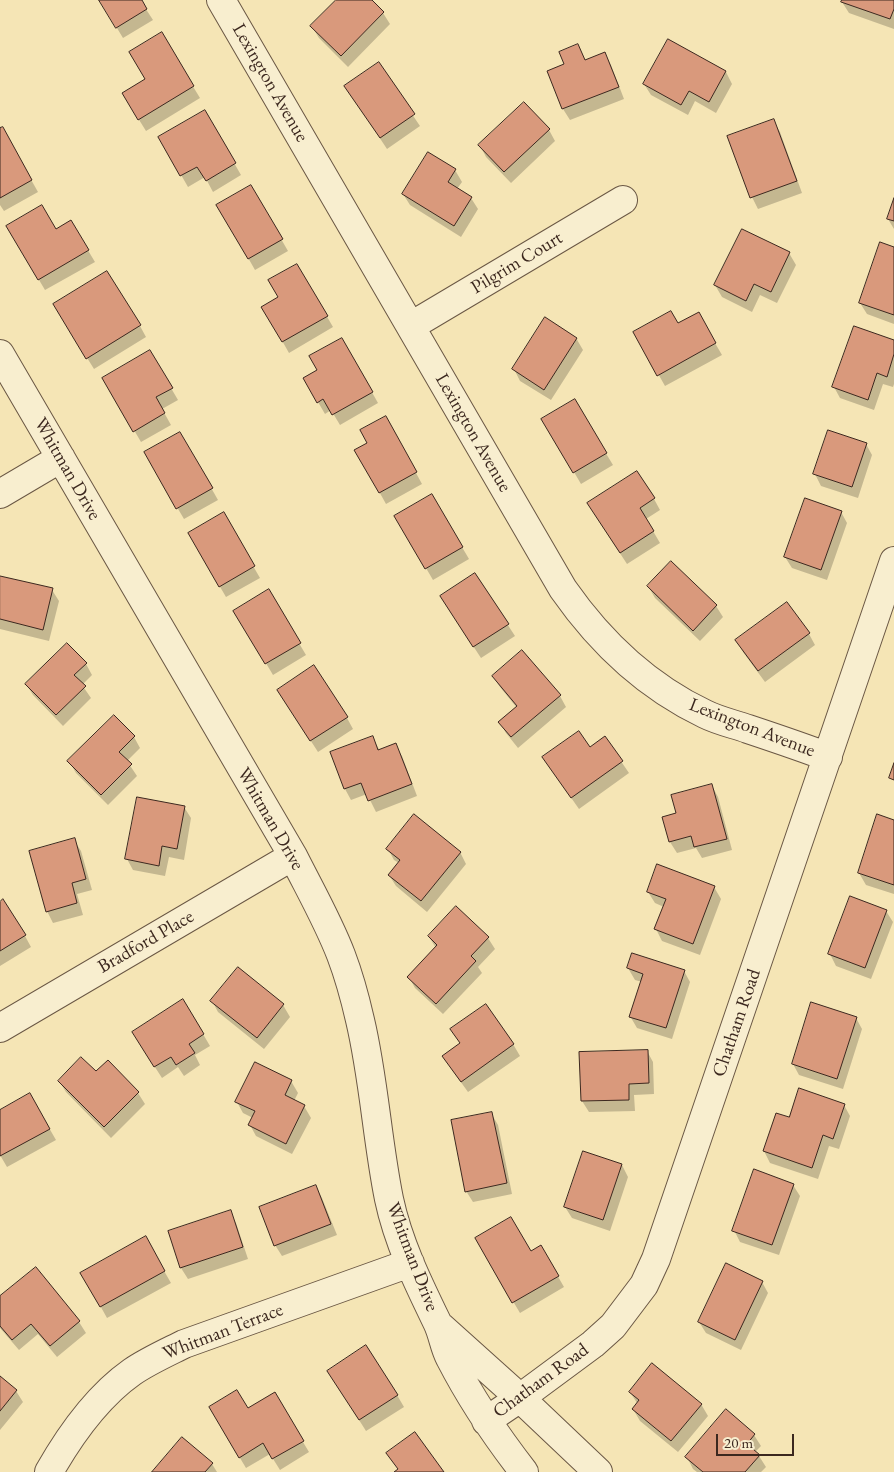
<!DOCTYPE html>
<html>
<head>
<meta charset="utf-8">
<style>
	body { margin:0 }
	#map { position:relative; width:894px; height:1472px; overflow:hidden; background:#f5e5b5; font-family:"EB Garamond",serif }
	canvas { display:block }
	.scale { position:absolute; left:716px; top:1434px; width:78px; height:22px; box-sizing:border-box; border:2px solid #3c281f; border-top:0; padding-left:6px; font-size:15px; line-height:18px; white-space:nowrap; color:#3c281f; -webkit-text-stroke:4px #f8eecf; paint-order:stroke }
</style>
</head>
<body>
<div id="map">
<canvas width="894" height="1472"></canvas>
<div class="scale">20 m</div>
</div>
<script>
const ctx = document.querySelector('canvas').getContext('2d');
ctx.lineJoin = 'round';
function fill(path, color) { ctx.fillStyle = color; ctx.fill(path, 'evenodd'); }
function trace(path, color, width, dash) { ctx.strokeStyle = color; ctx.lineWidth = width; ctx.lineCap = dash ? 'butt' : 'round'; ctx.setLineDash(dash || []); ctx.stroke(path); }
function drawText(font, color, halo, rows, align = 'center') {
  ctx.font = font + ' "EB Garamond",serif'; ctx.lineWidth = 4; ctx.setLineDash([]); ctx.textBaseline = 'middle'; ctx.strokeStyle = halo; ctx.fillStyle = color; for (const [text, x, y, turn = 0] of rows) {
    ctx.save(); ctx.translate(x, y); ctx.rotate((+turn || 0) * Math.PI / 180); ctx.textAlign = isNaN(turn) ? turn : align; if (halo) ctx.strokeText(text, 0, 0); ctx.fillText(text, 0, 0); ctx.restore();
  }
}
const shadow = new Path2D(`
	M100,0H140L153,20L123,38Z
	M338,0H370L383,13L390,24L348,67L319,38L312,27Z
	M843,0H894V29L849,13L842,2Z
	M161,34L200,98L146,131L123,94L147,79Z
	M668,40L726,72L732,84L716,113L695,101L688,115L651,95L644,84Z
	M578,46L586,61L605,54L611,65L624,99L570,120L563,109L548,72L566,65Z
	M378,64L420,126L387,149L346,87Z
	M204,111L241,175L213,192L205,177L188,187L160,138Z
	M773,120L780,132L802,193L758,209L752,197L729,137Z
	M2,128L38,192L4,211L0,205V130Z
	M549,130L555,141L511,183L486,157L480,145Z
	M455,170L462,182L457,189L471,198L478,209L461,237L410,205L403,194Z
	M251,187L288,251L255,270L218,205Z
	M894,202V229L888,219Z
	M71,222L95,262L45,290L7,226L55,231Z
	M894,248V324L867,314L860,303Z
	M789,253L796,265L777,303L760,295L752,312L722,297L715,285Z
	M297,265L333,327L289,353L263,307L279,298Z
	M698,314L722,355L665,386L635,333L678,325Z
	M61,316L140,326L146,337L94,369Z
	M576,338L583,350L551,400L520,381L514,369Z
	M342,339L378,403L340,425L331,410L325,414L304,378L319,370Z
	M894,341V384L893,387L883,384L874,410L840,398L834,387Z
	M150,352L178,400L162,409L171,425L141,442L104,379Z
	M574,401L613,465L581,484L543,419Z
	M392,429L422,484L386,504L356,450Z
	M180,433L218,500L184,519L145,453Z
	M866,444L872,455L858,498L821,486L815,474Z
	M432,496L469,559L433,580L396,517Z
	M654,499L660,510L646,519L660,543L627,564L595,515Z
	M841,512L847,523L827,580L792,568L785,557Z
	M223,514L260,578L226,597L189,534Z
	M671,562L716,606L723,617L700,641L655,598L648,586Z
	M475,575L515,636L481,658L448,608Z
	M0,577L52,590L59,601L49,641L0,629Z
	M268,591L306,655L273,675L235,611Z
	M809,634L815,645L765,682L743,652L737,641Z
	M86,664L92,675L82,685L91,698L63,726L33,695L26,684Z
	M493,676L560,696L566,707L518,748L506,733L500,722L517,708L500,687Z
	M285,701L347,718L353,729L318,752Z
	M134,737L140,748L127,761L137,776L108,805L76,773L69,761Z
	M373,738L380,751L395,745L402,756L417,796L376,812L367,794L351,800L345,789L331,753Z
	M605,738L629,773L579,809L551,769L589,749Z
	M712,786L718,797L732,850L702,858L696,848L677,853L670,842L677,814Z
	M184,807L191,818L184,860L169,857L165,876L133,870L127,859Z
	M894,821V894L866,885L859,873Z
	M74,840L81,851L92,890L77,894L83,915L53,923L47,911Z
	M388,849L460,852L466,864L427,912L396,886L389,875L399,863L394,860Z
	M658,866L714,887L721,899L700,955L662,941L656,929L664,907L655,903L648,892Z
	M0,903L25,936L31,947L0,966Z
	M456,908L488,938L495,949L478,967L482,973L443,1014L415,988L409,977L436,948L429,937Z
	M886,911L893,922L871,979L836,966L830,954Z
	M238,968L283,1005L290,1017L264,1049L218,1012L212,1001Z
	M628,968L684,971L690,982L672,1039L637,1028L630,1016L642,982L635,980Z
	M856,1018L862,1029L843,1089L799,1075L793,1064Z
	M452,1030L513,1044L520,1056L468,1092L450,1067L461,1044Z
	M203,1034L210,1046L195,1055L200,1065L184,1076L178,1067L162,1078L140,1044Z
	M647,1051L653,1062L654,1094L634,1095L635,1111L589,1112L582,1101L581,1053Z
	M107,1062L138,1093L145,1104L111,1138L66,1092L59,1081L96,1073Z
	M291,1081L298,1093L294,1101L304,1106L311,1118L292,1154L256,1136L250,1125L253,1118L243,1113L237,1102Z
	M30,1095L56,1140L7,1167L0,1155V1111Z
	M844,1105L850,1116L839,1149L829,1146L818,1179L770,1163L764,1151L777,1114L790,1119Z
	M491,1113L498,1125L512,1194L473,1202L466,1191Z
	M584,1152L622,1165L628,1177L610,1231L572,1218L565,1207Z
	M793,1185L800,1196L779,1255L740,1242L734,1230Z
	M316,1187L322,1198L337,1235L282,1256L275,1245Z
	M230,1212L236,1223L248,1259L188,1279L181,1268L169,1232Z
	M145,1238L171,1283L107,1318L82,1273Z
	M476,1239L530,1253L541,1247L564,1287L520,1313Z
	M762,1282L768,1293L741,1350L706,1333L699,1322Z
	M0,1298L79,1322L86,1333L57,1357L38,1334L19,1350L0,1328Z
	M0,1378L16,1391L23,1402L0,1430Z
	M335,1382L397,1395L404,1407L366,1431Z
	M630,1392L701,1404L708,1416L678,1452L640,1421L633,1409L637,1403Z
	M274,1394L309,1452L280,1470L270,1454L246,1468L210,1408L247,1410Z
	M754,1435L761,1446L755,1452L759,1456L766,1467L761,1472H697L693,1469L687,1457Z
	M183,1439L212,1464L217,1472H154Z`);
const building = new Path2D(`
	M99,0H142L147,9L116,28Z
	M336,0H372L384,12L341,56L310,26Z
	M842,0H894V9L890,19L841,2Z
	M162,32L194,86L138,120L122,93L145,79L129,52Z
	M668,39L726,71L709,102L689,91L681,105L643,84Z
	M578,44L585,60L605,52L619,87L562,109L547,71L564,64L559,52Z
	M379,62L415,114L380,138L344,86Z
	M524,102L550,129L504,172L478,145Z
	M205,110L236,163L206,181L197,167L180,176L158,137Z
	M774,119L797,181L750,198L727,136Z
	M3,127L32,180L0,198V128Z
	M428,152L456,169L448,182L472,197L454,226L402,194Z
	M251,185L283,239L248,259L216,205Z
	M894,198V221L887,219Z
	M42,205L56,229L71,220L89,250L38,280L6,226Z
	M742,229L790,252L771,292L754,284L746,301L714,285Z
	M880,242L894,247V315L859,303Z
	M297,264L328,316L282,342L261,307L278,297L268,280Z
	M107,271L141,325L86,359L53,304Z
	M671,311L678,323L699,312L716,343L657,376L633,332Z
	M545,317L577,338L544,390L512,369Z
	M854,326L894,340V354L887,377L877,373L868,400L832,387Z
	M342,338L373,392L332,415L323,399L317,403L303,378L317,370L309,356Z
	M150,350L173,388L156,397L165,413L133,432L102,378Z
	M575,399L607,453L573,473L541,419Z
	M386,416L417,472L379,493L354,450L367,443L360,430Z
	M828,430L867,443L852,487L813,474Z
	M180,432L213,488L176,509L144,452Z
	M637,471L655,498L640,508L654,531L620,553L587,503Z
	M432,494L463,547L425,569L394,516Z
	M805,498L842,511L821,570L784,557Z
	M224,512L255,566L219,587L188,533Z
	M671,561L717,605L693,631L647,586Z
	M475,573L509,624L473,647L440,596Z
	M0,576L53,588L43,630L0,619Z
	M269,589L301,643L265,664L233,611Z
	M787,602L810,633L758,671L735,640Z
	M67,643L87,663L74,675L86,686L56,715L25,684Z
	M522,650L561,695L511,737L498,722L517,706L492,676Z
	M314,665L348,717L310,741L277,690Z
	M114,715L135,736L119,752L132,764L101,795L67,761Z
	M579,731L590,747L605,736L623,761L571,798L542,757Z
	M373,736L378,750L396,743L412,784L368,801L361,783L344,789L330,752Z
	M894,763V780L889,778Z
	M712,784L727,839L694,847L691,836L669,842L662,817L676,813L671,795Z
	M137,797L185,806L177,849L162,846L159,866L125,859Z
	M414,814L461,852L421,901L388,875L400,860L386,849Z
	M877,814L894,820V885L858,873Z
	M75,838L86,879L72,883L77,903L46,912L29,851Z
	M657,864L715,886L693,944L654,929L666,899L647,892Z
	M850,896L887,910L865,968L828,954Z
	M3,899L26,935L0,951V902Z
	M456,906L489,937L471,956L476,961L436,1004L407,977L437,945L428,936Z
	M632,953L685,970L666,1028L629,1017L643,974L627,968Z
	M238,967L284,1004L257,1038L210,1001Z
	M183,999L204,1034L189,1044L195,1053L176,1065L171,1057L154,1067L132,1032Z
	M811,1002L857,1017L837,1079L792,1064Z
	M486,1004L514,1044L461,1082L442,1056L460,1043L450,1029Z
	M648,1050L649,1083L629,1084V1100L581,1101L579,1052Z
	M81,1057L96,1071L108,1060L139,1092L104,1127L58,1081Z
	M255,1062L292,1080L285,1095L305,1105L286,1144L248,1125L255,1111L235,1102Z
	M799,1088L845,1104L833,1139L823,1135L812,1168L763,1151L776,1113L789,1117Z
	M30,1093L50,1129L0,1156V1110Z
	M492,1112L507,1183L465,1192L451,1120Z
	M583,1151L622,1164L603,1220L564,1207Z
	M754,1169L794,1184L772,1245L732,1231Z
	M316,1185L331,1224L274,1246L259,1207Z
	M231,1210L243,1247L180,1268L168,1231Z
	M511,1217L531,1251L541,1245L559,1276L512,1303L475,1238Z
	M146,1236L165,1271L100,1307L80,1273Z
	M726,1263L763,1281L735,1340L698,1322Z
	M36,1267L80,1321L50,1346L31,1324L12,1340L0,1326V1296Z
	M366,1345L398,1395L359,1420L327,1371Z
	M652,1363L702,1404L671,1441L632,1409L639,1400L629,1392Z
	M0,1376L17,1390L0,1411Z
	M237,1390L248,1408L275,1392L304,1441L272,1459L263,1443L239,1458L209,1407Z
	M726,1409L755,1434L747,1444L760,1455L745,1472H703L685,1457Z
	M415,1432L444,1472H394L398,1469L386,1453Z
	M182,1437L213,1463L205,1472H152Z`);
const minor = new Path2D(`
	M221,0L563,589C600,642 646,686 705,714C719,721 734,724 748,729C775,738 802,747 828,757
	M411,326L623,200
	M0,354L293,856C309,888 328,921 341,955C349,976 355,998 360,1020C374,1079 377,1140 389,1199C398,1242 418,1283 437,1322C443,1334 444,1347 450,1358C471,1399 496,1436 524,1472
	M0,494L61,458
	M0,1028L293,856
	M441,1327L520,1398L598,1472
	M486,1421L520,1398L593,1344L613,1326L644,1285L656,1259L894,561
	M49,1472C70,1435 98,1396 132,1372C148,1361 166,1353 184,1344L410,1263`);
const streetNames = [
	["Lexington Avenue",270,83,60],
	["Pilgrim Court",517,263,-31],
	["Lexington Avenue",473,433,60],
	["Whitman Drive",67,469,60],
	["Lexington Avenue",752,728,21],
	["Whitman Drive",270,819,60],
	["Bradford Place",146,942,-30],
	["Chatham Road",737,1023,-71],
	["Whitman Drive",412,1257,69],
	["Whitman Terrace",223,1332,-21],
	["Chatham Road",541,1381,-36]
];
fill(shadow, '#0003');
fill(building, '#d9997c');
trace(building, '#3c281f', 1);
trace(minor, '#6a5744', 30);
trace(minor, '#f8eecf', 28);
drawText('19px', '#3c281f', '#f8eecf', streetNames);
</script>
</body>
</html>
